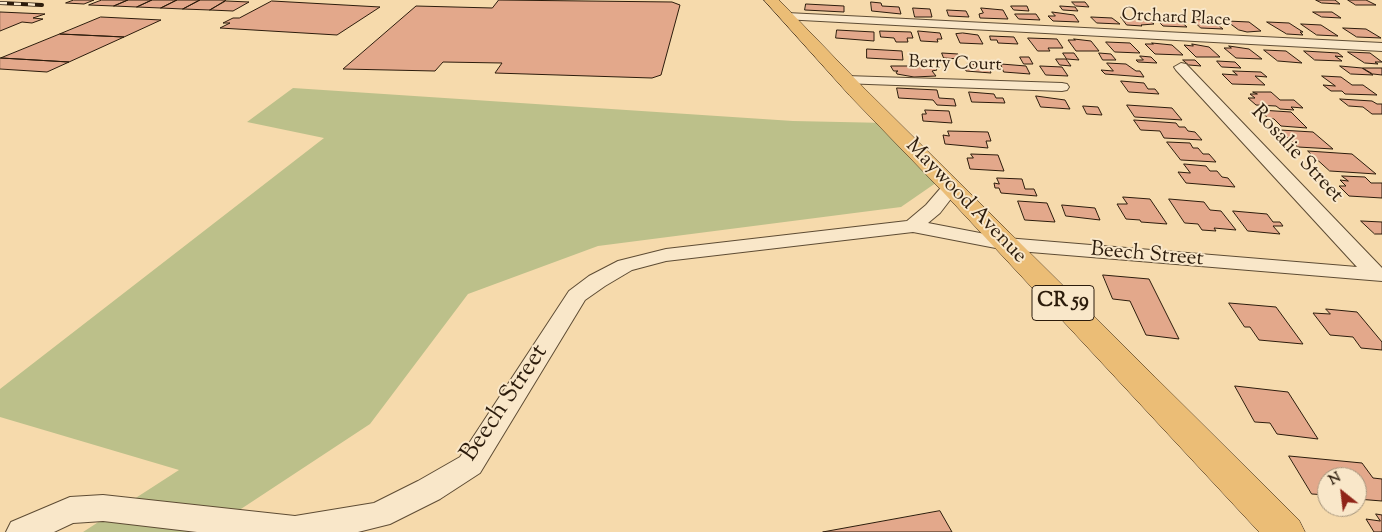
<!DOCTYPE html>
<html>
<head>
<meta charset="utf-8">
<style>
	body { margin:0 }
	#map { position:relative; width:1382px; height:532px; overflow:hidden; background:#f6daac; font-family:"Sorts Mill Goudy",serif }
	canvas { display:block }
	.north { position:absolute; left:1317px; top:467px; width:50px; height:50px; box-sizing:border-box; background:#f9e7c9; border:1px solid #a7967d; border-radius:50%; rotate:331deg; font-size:14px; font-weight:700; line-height:20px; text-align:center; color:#2c1c0c }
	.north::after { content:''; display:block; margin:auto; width:18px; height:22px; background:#8f2418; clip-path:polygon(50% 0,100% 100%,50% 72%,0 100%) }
</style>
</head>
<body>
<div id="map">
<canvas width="1382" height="532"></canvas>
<div class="north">N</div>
</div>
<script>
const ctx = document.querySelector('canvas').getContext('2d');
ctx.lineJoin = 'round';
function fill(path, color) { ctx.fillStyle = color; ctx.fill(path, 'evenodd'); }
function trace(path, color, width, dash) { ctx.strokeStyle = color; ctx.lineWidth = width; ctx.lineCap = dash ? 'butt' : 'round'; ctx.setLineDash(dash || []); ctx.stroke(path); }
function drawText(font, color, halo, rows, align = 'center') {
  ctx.font = font + ' "Sorts Mill Goudy",serif'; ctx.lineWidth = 4; ctx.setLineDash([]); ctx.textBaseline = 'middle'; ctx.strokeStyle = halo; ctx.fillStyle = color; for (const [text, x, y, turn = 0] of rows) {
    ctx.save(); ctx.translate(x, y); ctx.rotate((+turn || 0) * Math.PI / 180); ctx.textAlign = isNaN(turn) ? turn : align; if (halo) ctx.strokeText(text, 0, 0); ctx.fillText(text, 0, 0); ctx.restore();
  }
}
const green = new Path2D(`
	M293,88L793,121L888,123L943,178L901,207L598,246L468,294L370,424L206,532H83L179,470L0,417V389L324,138L247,122Z`);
const building = new Path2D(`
	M74,0H94L84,4L66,3Z
	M102,0H128L114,6L89,5Z
	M128,0H152L137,7L114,6Z
	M152,0H177L161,8L137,7Z
	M177,0H200L183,9L161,8Z
	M200,0H226L210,10L183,9Z
	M499,0L672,2L680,5L661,75L652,78L495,73L502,63L443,62L435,71L343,69L416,6L492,8Z
	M1316,0H1335L1340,4L1322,3Z
	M1348,0H1366L1376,5H1356Z
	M226,1L249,2L233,11L210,10Z
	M272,1L380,7L337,35L220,28L230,23H223L233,18H239Z
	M871,2L881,3L882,6L899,7L901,14L872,11Z
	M1072,2H1085L1089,7L1076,6Z
	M806,4L844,6V12L805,10Z
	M1011,6H1027L1029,11L1014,10Z
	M1060,6L1075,7L1078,11L1063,10Z
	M913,8L930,9L932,17H915Z
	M981,8L1003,10L1008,19L980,18L979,14L983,13Z
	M947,10L966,11L969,17L949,16Z
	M0,12L45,14L33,18L43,19L32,23L22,22L0,31Z
	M1052,12L1074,15L1079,22L1053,21L1048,16H1055Z
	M1313,12H1332L1341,18L1322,17Z
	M1015,14H1036L1040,20L1019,19Z
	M101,17L161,20L124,37L60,34Z
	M1091,17L1112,18L1120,24L1097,23Z
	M1121,17L1149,20L1154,24L1141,25L1142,26L1127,25Z
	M1178,19L1187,27L1163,26L1159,22H1163L1160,20Z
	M1192,19L1213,21L1223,29L1201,28Z
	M1227,21L1249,22L1261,31L1247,32L1239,30Z
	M1267,22L1289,23L1303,32H1300L1303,35L1287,34Z
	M1301,24L1321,25L1338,36L1317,35Z
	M1343,28L1366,29L1381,38L1357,37Z
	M837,30L874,32V41L836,38Z
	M880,31L911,32L913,38H907L908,42H896L894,38L881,37Z
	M918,31L940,33L942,39H937L938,42L921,41Z
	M963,33L978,35L983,44L960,43L956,34Z
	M60,34L124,37L69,62L1,58Z
	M990,36L1014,37L1018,44L998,43L997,40H991Z
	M1028,38L1057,39L1063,48H1048L1050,51H1038Z
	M1074,39L1091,41L1099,51H1076L1068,40H1075Z
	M1106,42L1130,43L1140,53L1115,52Z
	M1152,43L1172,45L1183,55L1155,54L1145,44H1153Z
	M1192,44L1209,47L1220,57H1196L1184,45L1193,46Z
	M1229,46L1249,49L1262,59L1236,58L1224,48H1231Z
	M867,49L902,51L903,60L867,58Z
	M1264,50L1286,51L1302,63L1278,61Z
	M1304,51L1338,53L1343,57L1335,56L1342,61L1315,60Z
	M1348,52L1370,53L1382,62H1375L1378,64L1365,63Z
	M942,53L958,54L960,59L944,58Z
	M1063,53H1074L1079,60L1067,59Z
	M1099,53L1111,54L1116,60H1103Z
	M1140,56L1151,57L1157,63L1138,62L1136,60H1143Z
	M1020,57H1029L1033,64H1024Z
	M0,58H1L69,62L47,72L0,69Z
	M1056,59H1066L1071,66L1060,65Z
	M1183,60H1195L1201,66L1189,65Z
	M1217,61L1235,62L1241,68L1222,67Z
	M1107,63L1126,64L1136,71H1140L1144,77L1105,74L1101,70L1113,71Z
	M967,64L988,65L991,73L966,71L964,67H968Z
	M1001,64L1026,66L1030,74L1004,72Z
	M891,66H934L937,70L932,71L936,76L914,77L897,74L896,72L898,71H894Z
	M1040,66L1062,67L1068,76L1046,75Z
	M1340,66L1362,68L1373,75L1351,74Z
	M1363,68H1382V75L1373,74Z
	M1233,71L1261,72L1267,77L1255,76L1265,85L1232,84L1222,74L1237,75Z
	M1322,76L1341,77L1352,85H1363L1377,95L1345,94L1342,91H1331L1323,85L1335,86Z
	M1121,81L1144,83L1148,89H1155L1159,94L1129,92Z
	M897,88L937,90L939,98L954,99L956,106L937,105L933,100L899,98Z
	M969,92L994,94L996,98H1003L1005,103L972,102Z
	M1253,92H1271L1280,100H1294L1303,108L1291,107L1294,110L1280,109L1276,106L1256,105L1248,98H1255L1250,94H1257Z
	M1036,96L1065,100L1070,109L1041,107Z
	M1340,99L1372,101L1377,104H1382V114H1372L1363,107L1349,106Z
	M1127,105L1172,108L1182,120L1135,117Z
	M1083,106L1098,107L1102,115L1087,114Z
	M925,110L949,111L952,123L923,121L922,114H926Z
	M1260,110L1291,112L1307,128L1281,126L1274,119L1268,118Z
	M1134,120L1176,123L1179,127H1185L1188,131L1195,132L1202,140L1164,138L1160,131L1141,130Z
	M1280,130L1313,132L1333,149L1298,147Z
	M948,131L988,132L991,141H986L988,148L945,144L943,135L949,136Z
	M1167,142L1190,143L1193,148H1198L1203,154H1209L1216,162L1181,160Z
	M1308,151L1352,154L1376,174L1330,171Z
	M971,154L998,155L1004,171L970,169L967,158H973Z
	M1184,164L1206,166L1210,171H1217L1222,177L1228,178L1235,187L1186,183L1178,172L1190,173Z
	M1342,176L1365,177L1371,183H1382V198L1349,196L1339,186H1346L1340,180L1348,181Z
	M997,178L1022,179L1025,189H1034L1037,196L1001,193L999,188H995L994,183L999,184Z
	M1123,197L1150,199L1167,224L1141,222L1140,220L1126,219L1117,204H1127Z
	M1169,199L1204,202L1210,210L1221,211L1236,230L1214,228L1216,231L1202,230L1198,224L1185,223Z
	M1018,201L1047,203L1055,222L1025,220Z
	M1062,205L1095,208L1100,220L1066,216Z
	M1233,211L1267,214L1273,222H1280L1283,226H1273L1280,234L1248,231Z
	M1361,221L1382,222V234H1375Z
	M1103,275L1149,279L1179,339L1146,335L1130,301L1113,299Z
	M1229,303L1276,307L1303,344L1259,340L1250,327H1245Z
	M1326,309L1357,312L1382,342V350L1361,348L1353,337L1330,335L1313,313L1330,314Z
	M1235,386L1288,392L1318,439L1277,434L1270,423L1255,422Z
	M1289,456L1362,463L1373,478L1382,479V501L1357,499V477H1327V495L1312,494Z
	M940,511L952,532H823Z
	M1376,514L1382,515V532H1374L1366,519L1380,521Z`);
const minor = new Path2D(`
	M787,13L1382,43V51L783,19L781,17L783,15Z
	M1181,63L1186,64L1382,268V281L1006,250L913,232L666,261L632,270L605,286L585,300L480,473L440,499L390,524L358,532H197L103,521L73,523L54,532H6L11,522L70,497L103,495L295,516L374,503L418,481L460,457L569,291L589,276L618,261L666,249L907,221L926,205L945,183L951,182L957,183L960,187L940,213L928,223L1006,238L1357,267L1176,70L1174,67Z
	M846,76L1062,83L1067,84L1069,87L1067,90L1062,91L841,83L839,80L841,77Z`);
const primary = new Path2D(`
	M764,0H779L864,88L1299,520L1305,532H1259L943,192L850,96Z`);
const rail = new Path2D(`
	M0,3L42,5`);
const farStreetnames = [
	["Orchard Place",1176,19,3],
	["Berry Court",955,65,2]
];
const shields = [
	[1063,303,62]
];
const shieldNames = [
	["CR 59",1063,303]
];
const streetNames = [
	["Rosalie Street",1296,155,47],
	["Maywood Avenue",965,202,46],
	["Beech Street",1147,256,5]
];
const nearStreetnames = [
	["Beech Street",506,404,-56]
];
fill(green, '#bcc08a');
fill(building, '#e3a88b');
trace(building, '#2c1c0c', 1);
trace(minor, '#5e4c34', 2);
trace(primary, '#2c1c0c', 1);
fill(minor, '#f9e7c9');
fill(primary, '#ebbd76');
trace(rail, '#2c1c0c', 4);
trace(rail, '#f9e7c9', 2.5, [7]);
drawText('18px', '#2c1c0c', '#f9e7c9', farStreetnames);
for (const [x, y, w] of shields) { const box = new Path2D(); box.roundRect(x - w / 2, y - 17.5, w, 35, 4); ctx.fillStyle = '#f9e7c9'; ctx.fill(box); trace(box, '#2c1c0c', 1); }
drawText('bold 20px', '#2c1c0c', null, shieldNames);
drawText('21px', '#2c1c0c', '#f9e7c9', streetNames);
drawText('25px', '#2c1c0c', '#f9e7c9', nearStreetnames);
</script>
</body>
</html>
